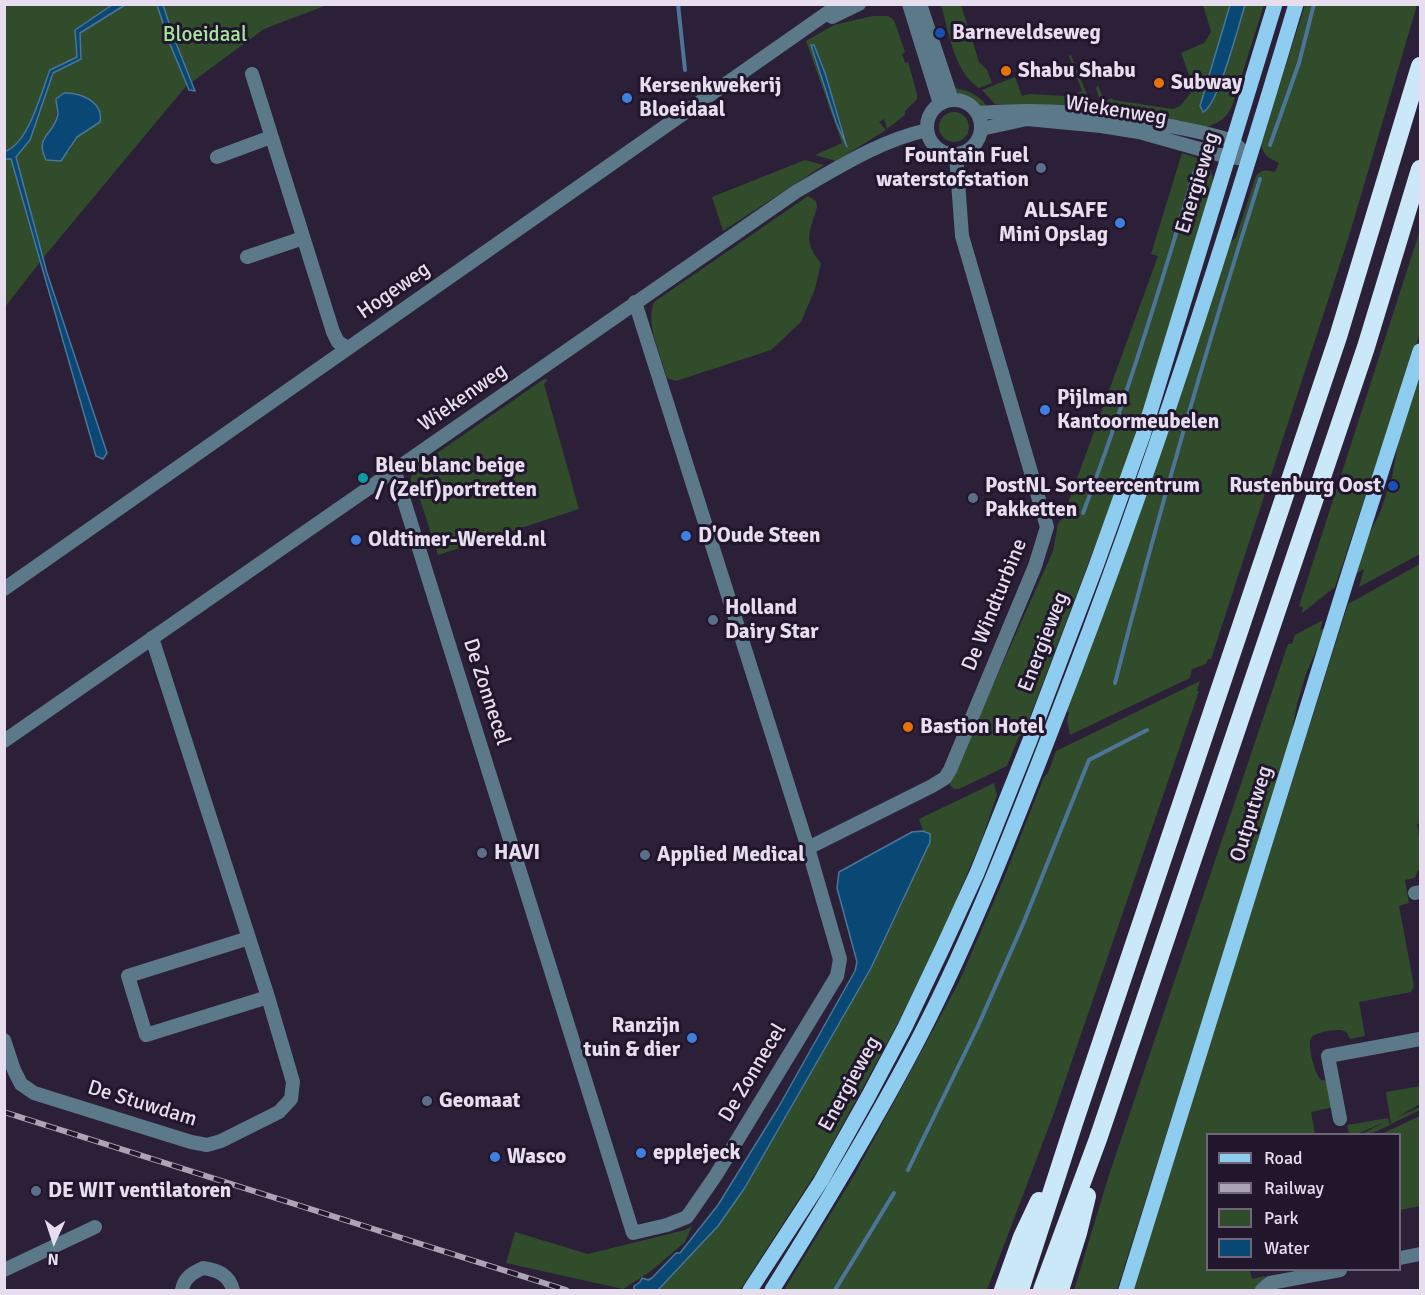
<!DOCTYPE html>
<html>
<head>
<meta charset="utf-8">
<style>
	body { margin:0 }
	#map { position:relative; width:1425px; height:1295px; overflow:hidden; background:#2c2038; font-family:Signika,sans-serif }
	canvas { display:block }
	.frame { position:absolute; inset:0; border:6px solid #e6deee; pointer-events:none }
	.legend { position:absolute; left:1206px; top:1133px; width:195px; height:138px; box-sizing:border-box; background:#22162d; border:2px solid #70667a; margin:0; padding:8px 10px; list-style:none; font-size:18px; color:#e6deee }
	.legend li { display:flex; align-items:center; gap:12px; height:30px }
	.legend b { width:30px; border:2px solid #70667a }
	.north { position:absolute; left:24px; top:1211px; width:60px; height:60px; -webkit-text-stroke:4px #22162d; paint-order:stroke; rotate:183deg; font-size:16px; font-weight:700; line-height:24px; text-align:center; color:#e6deee }
	.north::after { content:''; display:block; margin:auto; width:21px; height:27px; background:#e6deee; clip-path:polygon(50% 0,100% 100%,50% 72%,0 100%) }
</style>
</head>
<body>
<div id="map">
<canvas width="1425" height="1295"></canvas>
<div class="frame"></div>
<ul class="legend">
<li><b style="height:8px;background:#8fcdf0"></b>Road</li>
<li><b style="height:8px;background:#aca3b5"></b>Railway</li>
<li><b style="height:16px;background:#304c2b"></b>Park</li>
<li><b style="height:16px;background:#094874"></b>Water</li>
</ul>
<div class="north">N</div>
</div>
<script>
const ctx = document.querySelector('canvas').getContext('2d');
ctx.lineJoin = 'round';
function fill(path, color) { ctx.fillStyle = color; ctx.fill(path, 'evenodd'); }
function trace(path, color, width, dash) { ctx.strokeStyle = color; ctx.lineWidth = width; ctx.lineCap = dash ? 'butt' : 'round'; ctx.setLineDash(dash || []); ctx.stroke(path); }
function drawText(font, color, halo, rows, align = 'center') {
  ctx.font = font + ' Signika,sans-serif'; ctx.lineWidth = 6; ctx.setLineDash([]); ctx.textBaseline = 'middle'; ctx.strokeStyle = halo; ctx.fillStyle = color; for (const [text, x, y, turn = 0] of rows) {
    ctx.save(); ctx.translate(x, y); ctx.rotate((+turn || 0) * Math.PI / 180); ctx.textAlign = isNaN(turn) ? turn : align; if (halo) ctx.strokeText(text, 0, 0); ctx.fillText(text, 0, 0); ctx.restore();
  }
}
const green = new Path2D(`
	M4,5H112L75,30L77,57L50,70C41,92 29,144 5,152Z
	M125,5H157L170,44L187,85L43,258L16,157L30,140L53,73L81,59L80,33ZM64,93H77L96,105L100,122L77,137L69,152L43,139C55,126 59,117 56,99Z
	M163,5H327L264,29L192,82L174,38Z
	M941,5H961L979,62L987,70L992,83L979,88C954,72 949,32 941,5Z
	M1203,5H1264L1232,106C1227,118 1219,123 1206,127C1183,123 1122,117 1105,104C1099,101 1098,94 1096,88L1098,85L1104,101L1112,98L1113,100L1173,109L1180,106L1191,93L1185,77L1189,75L1181,53L1204,43L1211,32Z
	M1305,5H1417L1349,236L1211,659H1208L1206,664L1192,669L1190,678L1070,735L1067,720L1069,713L1067,711L1230,243L1236,237L1256,176C1262,169 1266,170 1275,172L1279,163C1269,158 1263,156 1261,144Z
	M872,16H888L894,20L905,52L902,54L905,63L908,62L917,94V99L905,111V115L887,129L884,119L879,122L886,130L836,161L815,155L842,143L806,41L834,25ZM813,44L825,73L848,146L836,122L811,45Z
	M1071,55L1090,102L1093,107L1074,106L1086,100L1083,93L1070,96L1082,91L1069,56Z
	M1015,77L1022,96L1030,94L1065,96L1068,105L995,104L982,90Z
	M954,88C970,90 980,96 989,109C977,107 960,99 954,88Z
	M939 127a15 15 0 1 1 30 0a15 15 0 1 1-30 0Z
	M1182,153C1200,158 1213,163 1213,184L1125,467L1023,735L1019,736L1007,766L959,789H954L950,785V781L1053,551L1058,524L1063,517L1158,256L1151,254Z
	M4,159H11L40,262L5,307Z
	M805,160L824,165L723,231L712,197Z
	M808,196L816,201L817,207C810,232 802,241 821,263L815,289L801,322L771,350L676,381L667,378C661,356 645,323 654,302Z
	M1420,230V333L1335,587L1302,613L1303,607L1299,606L1305,587Z
	M1420,371V554L1359,587L1364,569L1357,573L1365,543L1381,510L1392,477L1400,432Z
	M544,379L548,380L544,384L579,509L438,555L417,490H411L410,481L414,469Z
	M1420,564V823L1417,824L1420,841V869L1417,872L1415,878L1405,880L1409,903L1399,906L1414,986L1411,992L1359,1002L1365,1036L1350,1039C1348,1035 1348,1033 1344,1031C1338,1028 1315,1032 1311,1038C1307,1045 1315,1075 1321,1080L1329,1081L1334,1107L1311,1112L1315,1134H1208V1270H1250L1252,1279L1265,1276V1282L1258,1290H1132L1348,604Z
	M1323,620L1320,630L1325,628L1323,634L1306,674L1297,704L1289,746L1117,1290H1074L1109,1175L1288,644H1292L1295,635Z
	M1200,681L1197,691H1199L1054,1113L987,1290H784L855,1174L959,982L1004,878L1044,777L1048,773L1056,751Z
	M994,783L997,795L982,839L945,926L898,1023L819,1168L740,1290H658L718,1226L744,1189L871,968L903,902L928,832L923,831L919,819Z
	M1420,1086V1104L1396,1118L1420,1107V1110L1391,1124L1386,1092Z
	M1420,1116V1206L1400,1210V1134H1381Z
	M1388,1118L1390,1125L1370,1134H1362L1385,1122L1357,1134H1349L1347,1125Z
	M692,1226L685,1242L651,1271L623,1289L506,1263L515,1232L588,1254L685,1230Z`);
const water = new Path2D(`
	M112,5H125L80,33L81,59L53,73L30,140L16,157L47,273L107,453L103,459L96,456L11,159H5L4,152C29,144 41,92 50,70L77,57L75,30Z
	M157,5H163L174,38L195,91L189,90L170,44Z
	M1230,5H1245C1239,24 1218,106 1203,112L1200,106Z
	M811,45H814L825,73L847,147L836,122Z
	M64,93C80,92 104,102 100,122L77,137L61,161L46,160C34,135 54,136 58,114C58,110 56,104 56,99Z
	M923,831L930,834V842L871,968L744,1189L718,1226L658,1290H634V1286L640,1282L642,1278L648,1280L652,1278L676,1253H680L718,1205L778,1108L855,971L857,962L837,888L839,872L912,832Z`);
const stream = new Path2D(`
	M678,4L685,70
	M1270,145L1299,63L1314,4
	M1083,513C1126,400 1161,285 1195,170
	M1115,683C1158,514 1207,346 1260,179
	M908,1170L978,1026L1023,924L1089,760L1147,730
	M835,1290L894,1193`);
const minor = new Path2D(`
	M909,4L940,104
	M920,4L952,100
	M832,17L859,4
	M252,74L333,332L338,342L348,348
	M927 127a27 27 0 1 1 54 0a27 27 0 1 1-54 0Z
	M977,113C1047,108 1102,113 1170,126C1185,129 1221,135 1233,142C1239,146 1244,154 1249,159
	M981,129L1027,119L1101,126L1139,132L1228,157L1238,158
	M217,157L271,137
	M247,257L303,238
	M395,472L633,1233L667,1225L687,1217L716,1175L837,976L840,959L808,848L635,302
	M4,589L840,4
	M4,741L797,191C839,167 879,141 927,130
	M808,848L932,786L945,778L950,770L1035,566L1047,527L962,236L956,154
	M1415,893L1420,892
	M249,938L128,976L146,1035L268,997
	M4,1040L14,1070L21,1084L34,1093L191,1142L207,1145L221,1141L279,1112L291,1099L293,1082L268,997L152,638
	M1340,1119L1328,1056L1420,1039
	M1400,1258L1420,1254
	M4,1270L95,1227
	M182,1290C184,1278 192,1273 203,1268C218,1270 229,1275 233,1290
	M1262,1290L1270,1283L1340,1270`);
const major = new Path2D(`
	M750,1290L821,1181L868,1097L905,1027L943,947L977,873L1030,740L1096,566L1143,435L1275,4
	M772,1290C824,1207 875,1123 920,1036C974,931 1017,819 1060,708C1150,477 1225,242 1296,4
	M1126,1290L1347,579L1420,351`);
const highway = new Path2D(`
	M1003,1290L1022,1237L1039,1201
	M1020,1290L1074,1123L1338,337L1420,66
	M1042,1290L1098,1139L1366,347L1420,169
	M1060,1290L1078,1233L1087,1196`);
const rail = new Path2D(`
	M4,1112L566,1290`);
const markers = [
	[940,33,6,"#1a4fb4"],
	[1006,71,6,"#e8710a"],
	[1159,83,6,"#e8710a"],
	[627,98,6,"#3f7fe0"],
	[1041,168,6,"#5c6f8a"],
	[1120,223,6,"#3f7fe0"],
	[1045,410,6,"#3f7fe0"],
	[363,478,6,"#0f9aa8"],
	[1393,486,6,"#1a4fb4"],
	[973,498,6,"#5c6f8a"],
	[686,536,6,"#3f7fe0"],
	[356,540,6,"#3f7fe0"],
	[713,620,6,"#5c6f8a"],
	[908,727,6,"#e8710a"],
	[482,853,6,"#5c6f8a"],
	[645,855,6,"#5c6f8a"],
	[692,1038,6,"#3f7fe0"],
	[427,1101,6,"#5c6f8a"],
	[641,1153,6,"#3f7fe0"],
	[495,1157,6,"#3f7fe0"],
	[36,1191,6,"#5c6f8a"]
];
const poiNames = [
	["Barneveldseweg",952,33],
	["Shabu Shabu",1018,71],
	["Subway",1171,83],
	["Kersenkwekerij",639,86],
	["Bloeidaal",639,110],
	["Fountain Fuel",1029,156,"right"],
	["waterstofstation",1029,180,"right"],
	["ALLSAFE",1108,211,"right"],
	["Mini Opslag",1108,235,"right"],
	["Pijlman",1057,398],
	["Kantoormeubelen",1057,422],
	["Bleu blanc beige",375,466],
	["/ (Zelf)portretten",375,490],
	["PostNL Sorteercentrum",985,486],
	["Pakketten",985,510],
	["Rustenburg Oost",1381,486,"right"],
	["D'Oude Steen",698,536],
	["Oldtimer-Wereld.nl",368,540],
	["Holland",725,608],
	["Dairy Star",725,632],
	["Bastion Hotel",920,727],
	["HAVI",494,853],
	["Applied Medical",657,855],
	["Ranzijn",680,1026,"right"],
	["tuin & dier",680,1050,"right"],
	["Geomaat",439,1101],
	["epplejeck",653,1153],
	["Wasco",507,1157],
	["DE WIT ventilatoren",48,1191]
];
const parkNames = [
	["Bloeidaal",205,35]
];
const streetNames = [
	["Wiekenweg",1116,111,9],
	["Energieweg",1198,183,-73],
	["Hogeweg",394,291,-35],
	["Wiekenweg",463,398,-35],
	["De Windturbine",995,605,-68],
	["Energieweg",1044,642,-69],
	["De Zonnecel",486,692,72],
	["Outputweg",1252,814,-73],
	["De Zonnecel",753,1073,-59],
	["Energieweg",850,1084,-61],
	["De Stuwdam",142,1104,17]
];
fill(green, '#304c2b');
fill(water, '#094874');
trace(water, '#4b7599', 1.5);
trace(stream, '#4b7599', 4);
trace(minor, '#5c798a', 14);
trace(major, '#8fcdf0', 15);
trace(highway, '#cbe8f9', 18);
trace(rail, '#aca3b5', 6);
trace(rail, '#22162d', 4, [11]);
for (const [x, y, r, color] of markers) { const dot = new Path2D(); dot.arc(x, y, r, 0, 2 * Math.PI); ctx.fillStyle = color; ctx.fill(dot); trace(dot, '#22162d', 2); }
drawText('bold 21px', '#e6deee', '#22162d', poiNames, 'left');
drawText('21px', '#a5e89a', '#22162d', parkNames);
drawText('21px', '#e6deee', '#22162d', streetNames);
</script>
</body>
</html>
